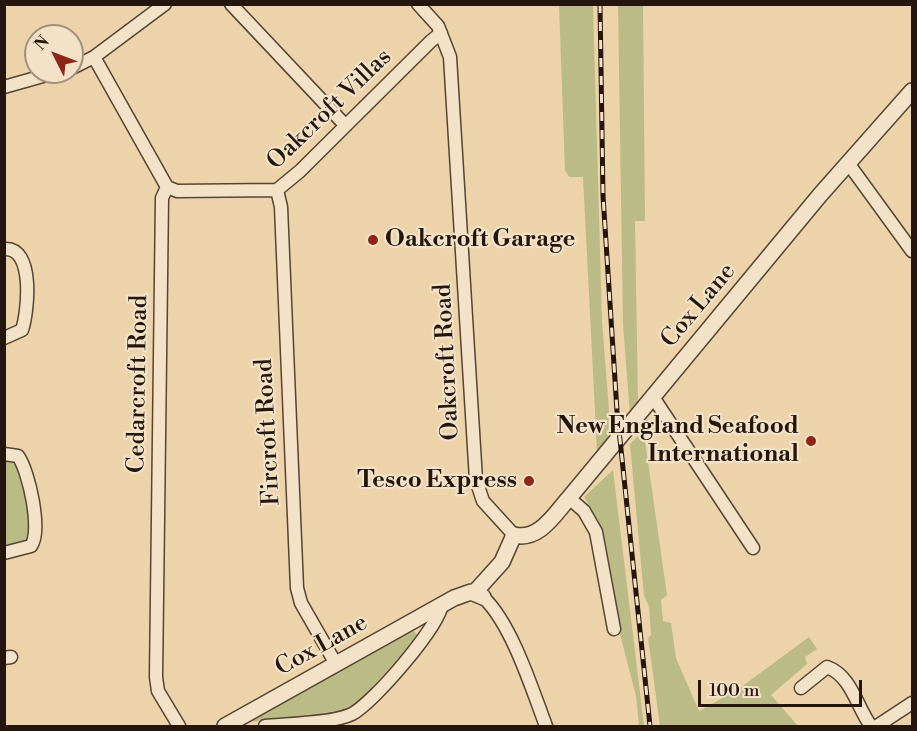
<!DOCTYPE html>
<html>
<head>
<meta charset="utf-8">
<style>
	body { margin:0 }
	#map { position:relative; width:917px; height:731px; overflow:hidden; background:#edd3a9; font-family:"Libre Bodoni",serif }
	canvas { display:block }
	.frame { position:absolute; inset:0; border:6px solid #24150d; pointer-events:none }
	.north { position:absolute; left:24px; top:24px; width:60px; height:60px; box-sizing:border-box; background:#f3e2c7; border:2px solid #a0907d; border-radius:50%; rotate:312deg; font-size:16px; font-weight:700; line-height:24px; text-align:center; color:#24150d }
	.north::after { content:''; display:block; margin:auto; width:21px; height:27px; background:#8f2418; clip-path:polygon(50% 0,100% 100%,50% 72%,0 100%) }
	.scale { position:absolute; left:698px; top:680px; width:164px; height:27px; box-sizing:border-box; border:3px solid #24150d; border-top:0; padding-left:8px; font-size:18px; line-height:21px; white-space:nowrap; color:#24150d; -webkit-text-stroke:4px #f3e2c7; paint-order:stroke }
</style>
</head>
<body>
<div id="map">
<canvas width="917" height="731"></canvas>
<div class="frame"></div>
<div class="north">N</div>
<div class="scale">100 m</div>
</div>
<script>
const ctx = document.querySelector('canvas').getContext('2d');
ctx.lineJoin = 'round';
function fill(path, color) { ctx.fillStyle = color; ctx.fill(path, 'evenodd'); }
function trace(path, color, width, dash) { ctx.strokeStyle = color; ctx.lineWidth = width; ctx.lineCap = dash ? 'butt' : 'round'; ctx.setLineDash(dash || []); ctx.stroke(path); }
function drawText(font, color, halo, rows, align = 'center') {
  ctx.font = font + ' "Libre Bodoni",serif'; ctx.lineWidth = 4.5; ctx.setLineDash([]); ctx.textBaseline = 'middle'; ctx.strokeStyle = halo; ctx.fillStyle = color; for (const [text, x, y, turn = 0] of rows) {
    ctx.save(); ctx.translate(x, y); ctx.rotate((+turn || 0) * Math.PI / 180); ctx.textAlign = isNaN(turn) ? turn : align; if (halo) ctx.strokeText(text, 0, 0); ctx.fillText(text, 0, 0); ctx.restore();
  }
}
const green = new Path2D(`
	M559,5H593L602,321L611,436L597,451L583,177H569L565,170Z
	M618,5H643L645,221H635L638,404L630,415L623,324Z
	M639,435L645,441L667,595L661,600L663,621L671,623L676,658L699,711L737,690L809,637L817,649L805,657L807,664L771,695L798,726H660L648,638L651,635L649,606L644,596L630,444Z
	M4,458L12,460L20,467L32,534L29,541L5,549Z
	M613,470L644,726H639L636,696L620,634L598,520L584,497Z
	M412,630L419,636L352,709L250,722Z`);
const minor = new Path2D(`
	M231,4L345,125
	M418,4L438,26L450,57L476,480L483,501L514,535
	M94,57L167,187
	M72,68L94,57L165,4
	M4,87L57,72
	M848,163L912,251
	M167,187L162,198L156,677L158,691L179,726
	M167,187L177,191L277,190L300,171L431,41L441,33
	M277,190L281,207L297,588L301,603L336,664
	M4,249C35,246 28,312 22,330L4,338
	M653,397L753,548
	M4,454L18,456C29,471 42,531 31,546L4,553
	M569,498L584,511L596,532L614,629
	M484,598C512,625 532,689 546,726
	M4,658L11,657
	M801,688L827,667C852,676 857,708 871,726
	M265,726C286,724 334,723 352,714C373,703 439,627 442,604
	M877,726L912,703`);
const tertiary = new Path2D(`
	M475,592L502,562L514,535C539,541 554,515 569,498L820,195L912,91
	M225,726L454,598L471,592L483,597`);
const rail = new Path2D(`
	M600,4L603,196L617,411L650,726`);
const markers = [
	[373,240,6,"#8f2418"],
	[811,441,6,"#8f2418"],
	[529,481,6,"#8f2418"]
];
const streetNames = [
	["Oakcroft Villas",330,110,-44],
	["Cox Lane",699,306,-50],
	["Oakcroft Road",448,362,-93],
	["Cedarcroft Road",139,384,-89],
	["Fircroft Road",269,432,-93],
	["Cox Lane",322,646,-29]
];
const poiNames = [
	["Oakcroft Garage",385,240,"left"],
	["New England Seafood",799,427],
	["International",799,455],
	["Tesco Express",517,481]
];
fill(green, '#bbbb86');
trace(minor, '#564434', 15);
trace(tertiary, '#564434', 18);
trace(minor, '#f3e2c7', 12);
trace(tertiary, '#f3e2c7', 15);
trace(rail, '#24150d', 5);
trace(rail, '#f3e2c7', 3, [9]);
for (const [x, y, r, color] of markers) { const dot = new Path2D(); dot.arc(x, y, r, 0, 2 * Math.PI); ctx.fillStyle = color; ctx.fill(dot); trace(dot, '#f3e2c7', 2); }
drawText('24px', '#24150d', '#f3e2c7', streetNames);
drawText('bold 24px', '#24150d', '#f3e2c7', poiNames, 'right');
</script>
</body>
</html>
